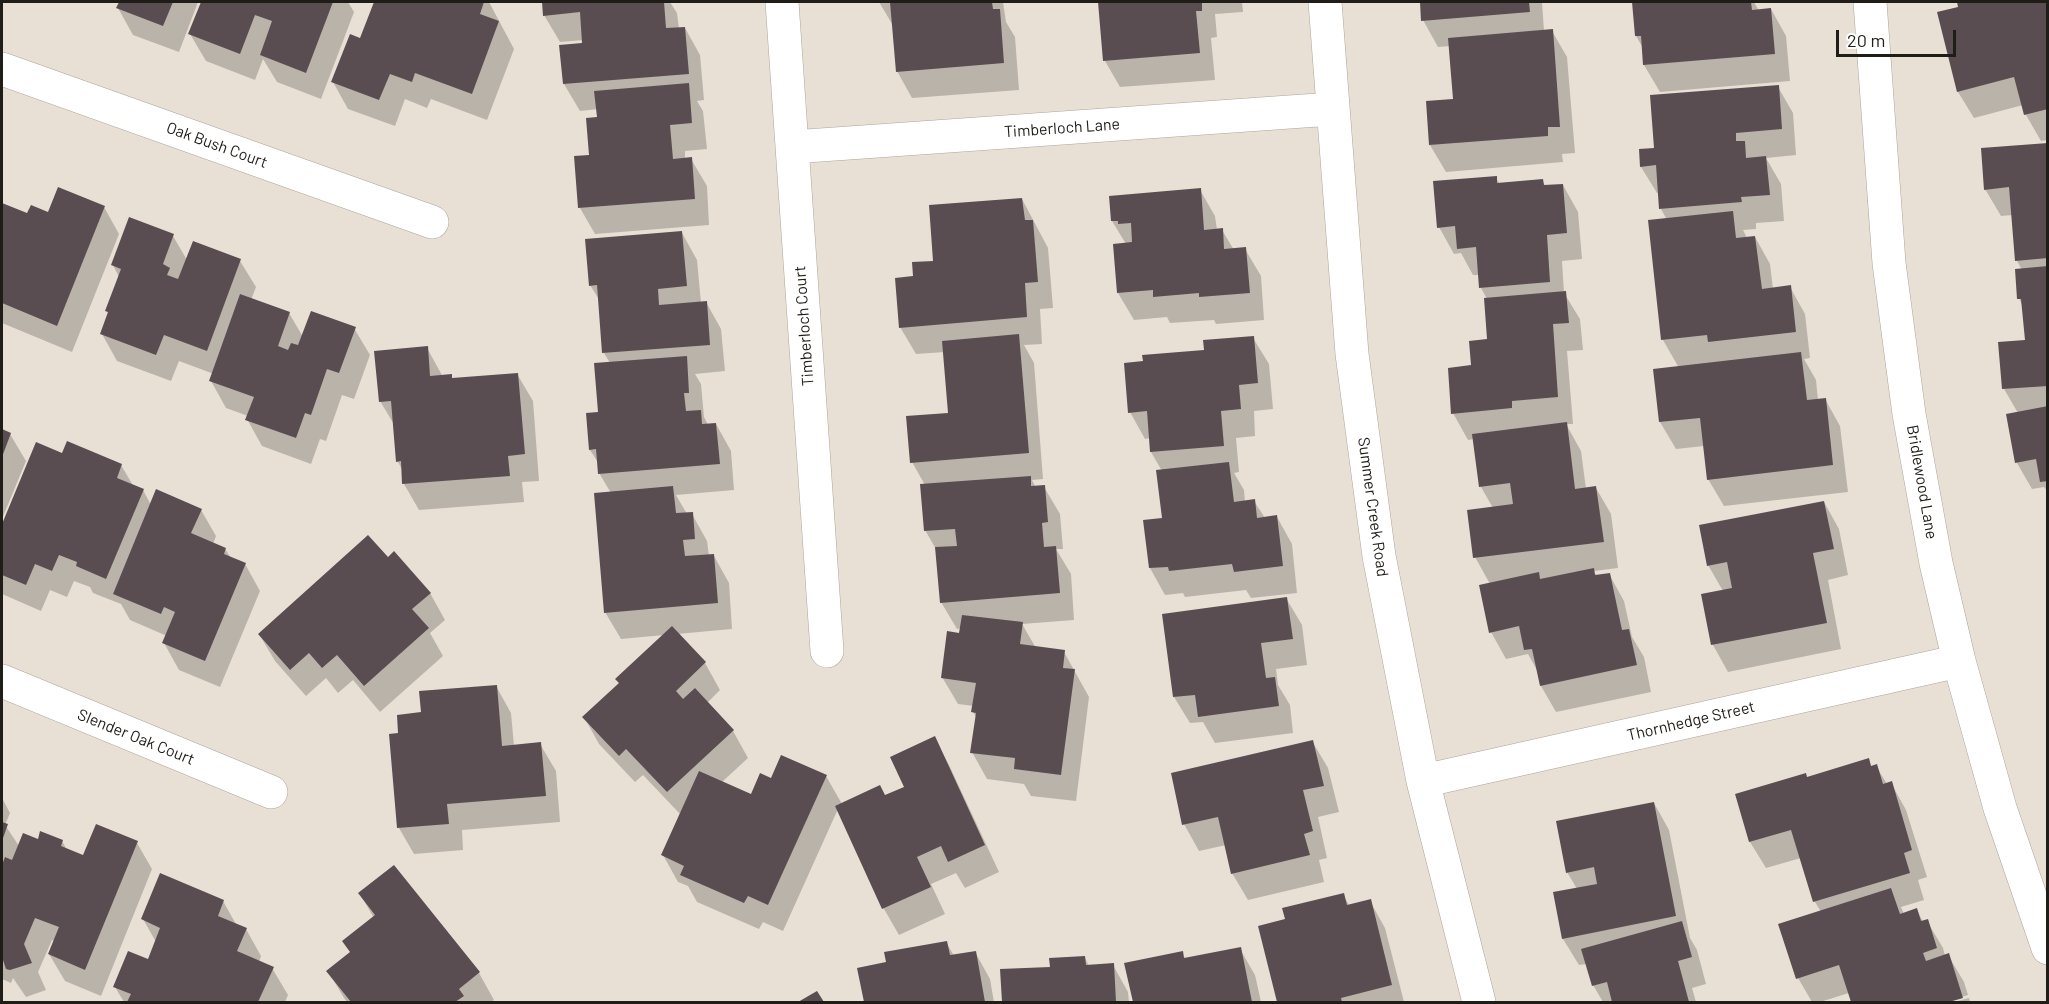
<!DOCTYPE html>
<html>
<head>
<meta charset="utf-8">
<style>
	body { margin:0 }
	#map { position:relative; width:2049px; height:1004px; overflow:hidden; background:#e9e0d5; font-family:Barlow,sans-serif }
	canvas { display:block }
	.frame { position:absolute; inset:0; border:3px solid #201d19; pointer-events:none }
	.scale { position:absolute; left:1836px; top:30px; width:120px; height:27px; box-sizing:border-box; border:3px solid #201d19; border-top:0; padding-left:8px; font-size:18px; line-height:21px; white-space:nowrap; color:#201d19; -webkit-text-stroke:4px #fff; paint-order:stroke }
</style>
</head>
<body>
<div id="map">
<canvas width="2049" height="1004"></canvas>
<div class="frame"></div>
<div class="scale">20 m</div>
</div>
<script>
const ctx = document.querySelector('canvas').getContext('2d');
ctx.lineJoin = 'round';
function fill(path, color) { ctx.fillStyle = color; ctx.fill(path, 'evenodd'); }
function trace(path, color, width, dash) { ctx.strokeStyle = color; ctx.lineWidth = width; ctx.lineCap = dash ? 'butt' : 'round'; ctx.setLineDash(dash || []); ctx.stroke(path); }
function drawText(font, color, halo, rows, align = 'center') {
  ctx.font = font + ' Barlow,sans-serif'; ctx.lineWidth = 6; ctx.setLineDash([]); ctx.textBaseline = 'middle'; ctx.strokeStyle = halo; ctx.fillStyle = color; for (const [text, x, y, turn = 0] of rows) {
    ctx.save(); ctx.translate(x, y); ctx.rotate((+turn || 0) * Math.PI / 180); ctx.textAlign = isNaN(turn) ? turn : align; if (halo) ctx.strokeText(text, 0, 0); ctx.fillText(text, 0, 0); ctx.restore();
  }
}
const shadow = new Path2D(`
	M118,2H198L179,52L133,35L118,8L120,2Z
	M203,2H348L354,12L321,99L277,82L263,59L255,80L206,61L190,34Z
	M376,2H489L514,49L487,120L431,99L427,108L405,99L395,126L348,109L333,82L361,39Z
	M543,2H670L677,13L679,29L685,28L700,55L704,100L697,101L703,111L707,149L685,151V159H691L707,186L709,225L595,234L580,208L599,119L598,109L580,111L564,84L584,44V40L560,42L544,15Z
	M879,2H1003L1006,22L1015,37L1019,90L912,98L897,71L894,27Z
	M1100,2H1242L1243,12L1215,14L1217,37L1211,38L1215,80L1120,87L1105,61Z
	M1421,2H1542L1544,31H1552L1567,57L1575,153L1562,154L1563,162L1446,172L1430,145L1427,102L1455,100L1451,46L1438,47L1423,20Z
	M1633,2H1754L1759,11L1771,9L1786,36L1790,81L1660,92L1644,65L1643,48L1636,36Z
	M1959,2H2048V140L2041,141L2026,115L2023,105L1974,118L1958,92L1939,13L1960,8Z
	M1778,87L1793,113L1796,155L1766,158L1781,184L1784,221L1756,223V229L1743,230L1747,238L1755,237L1770,264L1773,289L1790,287L1805,314L1810,358L1804,359L1816,380L1818,400L1825,399L1840,426L1848,492L1724,506L1708,479L1704,446L1676,449L1660,422L1655,370L1679,368L1663,340L1667,220L1661,209L1660,193H1657L1641,167L1655,150Z
	M2048,144V492L2044,487L2032,489L2017,463L2008,415L2018,413L2004,389L2026,342L2023,307L2019,298L2022,270L2017,261L2013,215L2001,216L1985,189Z
	M1496,178L1500,184L1542,181L1546,187L1563,185L1578,212L1582,259L1562,261L1564,293L1580,319L1583,350L1567,351L1573,424H1566L1581,451L1586,489L1596,488L1611,514L1618,568L1594,571L1597,577L1609,574L1624,601L1632,637L1644,657L1651,692L1556,712L1541,686L1538,672L1528,654L1506,659L1491,632L1490,584L1475,557L1493,508L1481,487L1474,439L1468,440L1453,413L1488,340L1487,299L1481,288L1480,275H1473L1461,253L1454,254L1439,227Z
	M1200,190L1215,216L1217,230H1222L1234,250L1245,249L1261,276L1264,320L1216,324L1214,320L1170,323L1167,317L1134,320L1118,293L1114,245L1126,244L1112,221Z
	M1022,199L1048,248L1053,308L1040,309L1042,344L1024,345L1034,363L1043,479L1032,480L1036,488L1044,487L1060,514L1063,549H1056L1071,574L1074,620L1022,624L1036,648L1064,652L1089,697L1076,801L1031,796L1024,784L987,779L972,752L976,717L973,712L974,706L958,704L942,677L961,635L962,628L957,629L941,602L937,551L925,530V485L912,462L950,414L945,352L916,354L900,327L915,277Z
	M2,204L28,215L104,207L119,234L72,352L2,323Z
	M682,233L697,260L701,303L706,302L721,329L725,371L695,374L701,384L704,417L708,425L716,424L731,451L734,490L676,495L687,514H692L707,541L709,556H714L729,583L732,629L677,634L705,663L720,690L707,703L733,731L748,758L722,782L752,796L772,780L826,776L842,804L886,797L906,787L934,738L949,765L999,872L965,888L956,873L931,884L945,914L899,935L884,909L838,809L783,931L763,922L759,929L697,902L688,886L678,882L663,855L681,815L643,775L635,782L599,744L584,717L619,684L617,679L664,635L621,639L605,612L611,493L599,473V464L590,450L588,415L599,414L610,363L604,353L600,301L590,285Z
	M173,236L187,260L240,261L256,287L251,300L289,313L303,337L354,328L370,355L354,399L342,395L326,441L320,439L311,464L262,446L247,419L248,416L226,408L211,381L214,374L179,361L171,381L117,361L102,334L109,315L107,311L119,277L113,265Z
	M1253,338L1269,364L1273,409L1254,411L1255,436L1236,438L1239,472L1234,473L1244,490L1245,502L1254,501L1265,518L1277,517L1292,544L1297,593L1251,598L1246,590L1185,597L1183,593L1165,595L1150,568L1144,522L1163,519L1162,471L1151,452L1150,438L1145,439L1130,412L1205,351Z
	M427,348L443,377L451,376L453,379L517,374L533,401L539,481L522,482L524,502L419,510L404,484L403,471L398,462L395,426L380,401Z
	M2,431L10,434L26,461L2,519Z
	M37,444L63,454L121,465L134,487L143,490L151,505L201,510L216,536L213,544L225,549L231,558L245,564L260,591L220,687L179,670L164,643L167,636L130,620L121,604L93,593L90,587L74,581L67,597L50,590L41,611L2,594V528Z
	M1824,502L1839,529L1848,575L1828,580L1841,649L1728,672L1713,645L1703,595L1723,591L1708,565Z
	M387,559L430,593L445,620L430,633L443,656L380,712L353,680L338,693L326,678L306,696L275,661L259,634Z
	M1286,598L1302,625L1307,665L1276,669L1278,685L1290,705L1293,733L1215,743L1203,722L1190,723L1174,697Z
	M496,686L511,713L514,746L540,744L556,771L560,822L462,830L463,850L414,854L399,828L423,714Z
	M1312,741L1328,768L1339,812L1318,817L1327,858L1319,860L1324,882L1248,900L1232,873L1226,845L1199,851L1184,824Z
	M1868,760L1872,767L1876,766L1887,784L1891,783L1906,810L1927,877L1918,880L1924,900L1901,907L1904,914L1917,910L1923,922L1927,921L1943,948L1945,956L1948,955L1964,982L1968,995L1944,1002H1852L1849,993L1820,1002H1812L1798,978L1821,912L1815,902L1801,858L1766,868L1750,842L1737,795L1807,778Z
	M2,798L10,813L5,825L19,846L39,841H62L67,850L84,857L137,843L152,869L101,996L65,981L49,954L55,941L52,940L38,972L46,990L26,997L13,978L11,983L2,979Z
	M1654,803L1669,830L1690,938L1697,950L1706,984L1692,988L1696,1002H1603L1593,985L1587,964L1579,965L1563,939L1577,889L1567,872Z
	M394,867L479,973L494,1000L491,1002H347L344,998L328,971L351,953L374,918L360,894Z
	M1343,895L1349,905L1370,901L1385,928L1404,1002H1278L1260,927L1287,920Z
	M223,901L237,926L246,929L261,956L259,962L272,968L288,995L285,1002H124L115,987L148,961L156,942L143,919Z
	M946,942L954,956L975,952L990,979L994,1002H865L859,969L888,964Z
	M1240,949L1255,975L1261,1002H1134L1126,964L1182,953L1186,960Z
	M1085,958L1089,966L1113,965L1128,992L1129,1002H1003L1002,971L1051,968Z
	M1969,998L1970,1002H1954Z`);
const building = new Path2D(`
	M119,2H173L163,26L116,8Z
	M201,2H333L306,73L260,55L272,21L255,15L240,54L188,34Z
	M374,2H484L480,14L499,21L472,94L415,73L412,82L390,74L379,100L331,82L350,34L360,38Z
	M542,2H664L666,28L685,27L689,74L563,84L559,45L582,43L580,12L543,16Z
	M890,2H992L993,9H1000L1004,63L896,72Z
	M1098,2H1202V11H1196L1200,53L1103,61Z
	M1420,2H1529L1530,12L1421,21Z
	M1632,2H1751L1752,10L1771,8L1775,54L1643,65L1641,36H1635Z
	M1957,2H2048V109L2024,115L2014,77L1957,92L1937,12L1958,7Z
	M1553,29L1560,127H1548V136L1429,145L1426,101L1453,99L1448,38Z
	M689,83L692,123L670,125L673,159L692,157L695,199L578,208L574,156L589,155L586,118L597,117L594,91Z
	M1779,85L1782,129L1736,133V141H1745L1746,158L1766,156L1770,195L1741,197L1742,202L1659,209L1656,165L1640,167L1639,149L1654,148L1650,95Z
	M2048,143V258L2015,261L2009,187L1984,190L1981,148Z
	M1497,176V183L1543,179L1544,185L1563,184L1567,233L1547,235L1550,282L1479,288L1476,247L1457,249L1455,226L1437,228L1433,181Z
	M58,187L105,206L57,326L2,303V203L27,213L31,205L48,212Z
	M1201,188L1204,230L1223,228L1224,249L1246,247L1250,293L1199,297V293L1153,297V290L1117,293L1113,244L1132,242L1131,223L1118,224V221H1111L1109,196Z
	M1022,198L1025,220H1033L1038,282L1025,283L1027,317L899,328L895,278L913,276L912,262L933,261L929,205Z
	M1733,211L1736,238L1755,236L1762,289L1791,285L1796,332L1708,342L1707,335L1661,340L1648,220Z
	M129,217L174,234L163,264L170,268L167,275L178,279L193,241L241,259L207,351L164,335L156,355L100,334L108,312L105,311L121,269L111,265Z
	M682,231L687,286L658,289L659,305L707,301L710,345L602,353L597,285L589,286L585,239Z
	M2048,266V386L2002,389L1998,342L2025,340L2021,299H2017L2015,269Z
	M1566,291L1569,323L1553,324L1558,397L1512,401V408L1451,414L1448,368L1471,365L1469,341L1487,339L1484,298Z
	M240,294L290,312L278,346L288,350L291,343L298,345L311,311L356,327L339,373L327,369L311,415L305,413L296,438L245,420L254,397L209,381Z
	M1019,334L1029,453L910,463L906,416L948,413L942,341Z
	M1254,336L1258,383L1239,385L1241,409L1221,411L1224,446L1150,452L1147,411L1128,413L1124,363L1143,361L1142,355L1204,350L1203,340Z
	M428,346L430,376L452,374V378L518,373L525,454L508,456L510,476L402,484L401,461L396,462L391,401L379,402L374,351Z
	M1801,352L1807,400L1826,398L1833,465L1707,480L1700,418L1659,422L1653,369Z
	M687,356L689,393H684L686,411L701,410L702,424L716,423L720,464L598,474L596,449L589,450L586,413L598,412L594,363Z
	M2048,406V481L2040,482L2036,459L2015,463L2006,414Z
	M1567,422L1575,489L1596,486L1604,542L1473,558L1467,510L1513,504L1510,483L1479,487L1472,434Z
	M2,429L11,433L2,457Z
	M67,441L122,464L117,478L144,489L106,579L76,566L77,562L59,555L52,571L35,564L26,585L2,575V524L36,442L62,453Z
	M1229,462L1234,502L1255,499L1257,518L1277,515L1283,566L1234,572L1232,564L1169,571L1168,567L1149,568L1143,520L1162,518L1156,470Z
	M1031,476V486L1045,485L1048,522L1042,523L1044,547L1056,546L1060,593L940,603L935,547L957,546L955,529L924,531L920,484Z
	M673,486L676,513L693,512L695,539L683,540L685,556L714,554L718,603L604,613L594,493Z
	M156,489L202,509L191,533L226,548L224,554L246,563L205,661L162,643L175,612L164,607L161,614L113,594Z
	M1824,501L1834,549L1813,553L1827,623L1711,645L1701,594L1732,588L1727,562L1707,566L1699,525Z
	M368,535L388,557L394,551L431,593L412,609L429,628L364,686L337,655L322,668L309,653L290,670L258,634Z
	M1594,568L1595,575L1610,573L1622,630L1629,629L1637,665L1540,686L1532,649L1524,650L1519,626L1489,633L1479,585L1539,572L1540,579Z
	M1287,597L1293,639L1261,643L1266,678L1275,677L1279,706L1198,717L1195,695L1173,697L1162,614Z
	M962,615L1023,622L1020,644L1065,650L1063,668L1075,669L1061,775L1014,769L1015,758L970,753L976,713L971,712L976,683L941,678L947,631L959,633Z
	M672,626L706,662L676,691L683,699L695,688L734,730L667,792L626,749L619,756L582,717L619,683L615,679Z
	M497,685L502,746L541,742L546,796L447,804L449,824L397,828L389,734L398,733L397,715L421,712L419,691Z
	M935,736L985,845L948,862L941,846L917,857L931,887L882,909L835,806L880,785L885,795L904,787L890,757Z
	M1313,740L1324,786L1303,790L1313,831L1304,834L1310,855L1231,874L1218,817L1182,825L1171,773Z
	M781,755L827,775L768,905L748,896L744,903L680,875L684,866L661,855L699,771L751,794L760,773L771,778Z
	M1869,758L1871,766L1877,764L1883,784L1892,781L1912,850L1904,853L1910,873L1813,902L1791,830L1749,842L1735,794L1806,773L1807,777Z
	M1654,802L1676,916L1562,939L1553,892L1597,884L1594,867L1566,873L1556,821Z
	M2,822L8,824L2,841Z
	M96,824L138,841L85,970L48,954L59,927L35,918L24,944L32,963L10,970L6,969L2,957V865L5,857L12,860L23,833L38,839L40,831L63,840L61,846L83,855Z
	M394,865L480,972L459,989L464,996L455,1002H351L326,971L350,952L342,941L375,915L358,893Z
	M160,873L224,900L218,916L247,928L237,951L274,967L258,1002H127L131,994L113,987L128,951L148,959L160,928L141,919Z
	M1891,888L1900,914L1917,908L1921,921L1928,919L1937,948L1923,953L1926,961L1949,953L1963,998L1949,1002H1851L1839,965L1796,979L1778,924Z
	M1344,893L1347,905L1371,899L1392,985L1341,998L1342,1002H1277L1258,926L1285,919L1282,908Z
	M1682,921L1692,957L1678,961L1689,1002H1612L1607,982L1592,986L1581,949Z
	M947,941L950,955L976,951L985,1002H864L857,968L886,962L884,952Z
	M1241,947L1252,1002H1133L1124,963L1183,951L1184,958Z
	M1085,956L1086,965L1114,963L1116,1002H1002L1000,969L1050,967L1049,958Z
	M817,991L824,1002H798Z`);
const minor = new Path2D(`
	M782,2L827,651
	M1325,2L1352,354L1379,556L1423,781L1479,1002
	M1870,2L1889,263L1909,414L1936,563L1959,661L2000,808L2048,948
	M2,69L432,222
	M792,147L1332,109
	M2,681L271,792
	M1423,781L1959,661`);
const streetNames = [
	["Timberloch Lane",1062,128,-4],
	["Oak Bush Court",217,145,20],
	["Timberloch Court",804,326,-94],
	["Bridlewood Lane",1922,482,80],
	["Summer Creek Road",1373,507,82],
	["Thornhedge Street",1691,721,-13],
	["Slender Oak Court",136,737,22]
];
fill(shadow, '#0003');
fill(building, '#594d51');
trace(minor, '#aca49a', 34);
trace(minor, '#fff', 33);
drawText('16px', '#201d19', '#fff', streetNames);
</script>
</body>
</html>
